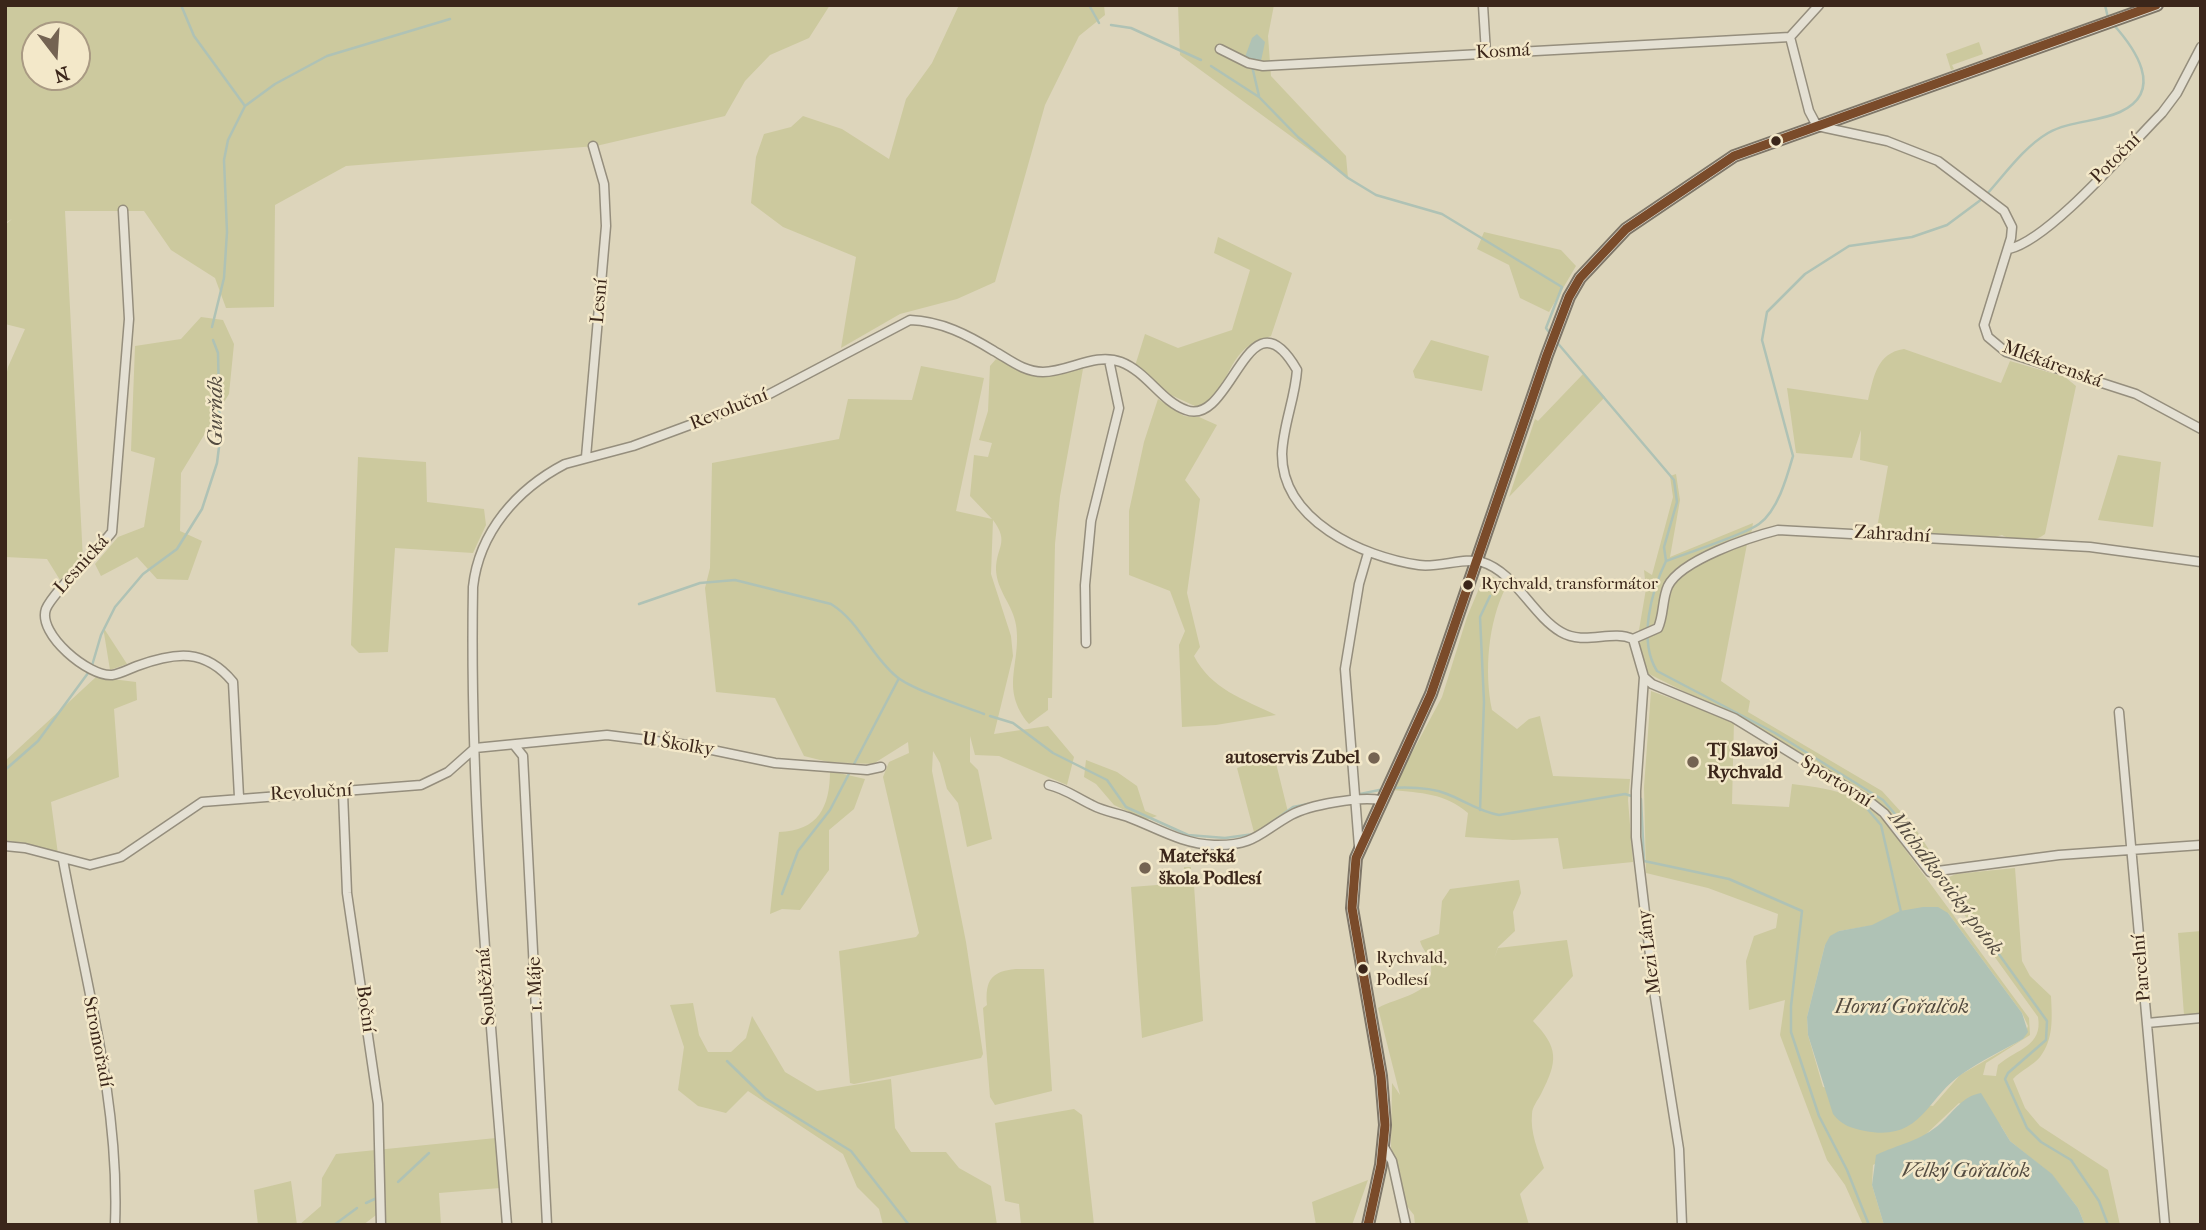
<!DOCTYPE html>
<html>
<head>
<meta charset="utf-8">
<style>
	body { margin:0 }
	#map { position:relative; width:2206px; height:1230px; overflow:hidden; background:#ddd5bb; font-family:"IM FELL French Canon",serif }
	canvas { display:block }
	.frame { position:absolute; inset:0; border:7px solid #3b261a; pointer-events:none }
	.north { position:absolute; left:21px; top:21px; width:70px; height:70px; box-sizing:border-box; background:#f3e8c9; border:2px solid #a99a83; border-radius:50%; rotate:163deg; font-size:19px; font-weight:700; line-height:28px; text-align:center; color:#3b261a }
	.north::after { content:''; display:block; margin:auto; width:24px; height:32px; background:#746352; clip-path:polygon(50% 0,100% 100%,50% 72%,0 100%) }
</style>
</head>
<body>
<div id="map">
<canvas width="2206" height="1230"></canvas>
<div class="frame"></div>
<div class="north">N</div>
</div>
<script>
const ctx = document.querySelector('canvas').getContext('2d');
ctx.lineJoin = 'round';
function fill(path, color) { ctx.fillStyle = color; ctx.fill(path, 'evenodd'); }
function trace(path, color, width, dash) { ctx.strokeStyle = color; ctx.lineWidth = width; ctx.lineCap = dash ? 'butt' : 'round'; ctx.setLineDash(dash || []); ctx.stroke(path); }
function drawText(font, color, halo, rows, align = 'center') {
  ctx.font = font + ' "IM FELL French Canon",serif'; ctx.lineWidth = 5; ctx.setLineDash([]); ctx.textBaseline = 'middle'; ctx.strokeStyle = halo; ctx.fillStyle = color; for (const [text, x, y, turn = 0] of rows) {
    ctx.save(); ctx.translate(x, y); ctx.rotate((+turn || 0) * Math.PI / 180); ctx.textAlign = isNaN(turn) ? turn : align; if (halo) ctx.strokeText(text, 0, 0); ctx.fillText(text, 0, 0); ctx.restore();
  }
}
const green = new Path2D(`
	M5,5H830L809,38L770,55L745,81L725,116L596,146L346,166L275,205L274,307L226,308L215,278L171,250L144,211H65L83,560L60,580L47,559L5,557V382L8,367L25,329L5,324V225L12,219L5,223ZM35,35H77V77H35Z
	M959,5H1104L1105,15L1079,36L1045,105L995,282L957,299L900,314L841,348L856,257L783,227L751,203L756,157L764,134L791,127L803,116L842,129L889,159L906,99L932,63Z
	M1178,5H1274L1268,36L1271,76L1346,156L1348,178L1180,55Z
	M1979,42L1983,54L1952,65L1954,69L1951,70L1946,54Z
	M1484,232L1561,250L1576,266L1549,312L1520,298L1509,265L1477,249Z
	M1218,237L1292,273L1271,336C1264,339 1256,341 1250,345C1225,361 1226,399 1197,407L1171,395L1135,366L1145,334L1178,348L1232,330L1250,270L1214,253Z
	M201,317L223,320L234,344L229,394L181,473L180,531L202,541L188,580L157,579L137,557L101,576L95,564L118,537L144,527L155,458L131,451L135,346L181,339Z
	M1431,340L1489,356L1482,391L1415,378L1413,371Z
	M1904,349L2001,383L2010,361L2065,377L2076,386L2045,534C2034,543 2014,542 2002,535L1992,538L1881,532L1877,528L1888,466L1860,460L1861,430L1852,458L1796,453L1787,388L1868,400C1874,376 1877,353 1904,349Z
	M996,359L1033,375L1083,369L1060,496L1055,544L1052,698H1048V710L1029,724C999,688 1022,664 1016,625C1013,605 997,591 996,570C996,546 1010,543 993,520L991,574L1011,636L1013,656L994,734L1048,726L1074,757L1067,785L999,756L975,755L970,736V762L978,770L992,839L967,847L958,803L947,789L940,763L933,751L932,771L966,942L983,1054L981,1058L854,1084L850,1083L839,951L916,937L919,933L883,777L889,762L909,753L908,742L873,764L828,762L804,756L775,698L716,692L705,588L710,568L712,463L839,439L848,399L912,400L921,366L984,378L956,511L992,519L970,496L974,455L988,457L992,443L979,440L988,411L990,366Z
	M1583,374L1605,397L1509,497L1535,419L1538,421Z
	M1158,399L1184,416L1199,417L1217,425L1185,480L1200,499L1187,593L1200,647L1194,656C1211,689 1243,699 1276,715L1216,725L1182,727L1179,645L1185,631L1170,591L1129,575V511L1144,442Z
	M2118,455L2161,462L2153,527L2098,520Z
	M358,457L426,462L427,502L484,509L486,525L473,553L395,548L388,652L359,653L351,645Z
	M1676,474L1680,500L1670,557L1753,523L1751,535L1676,572L1657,624L1644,633L1639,630L1646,589L1644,570L1652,575L1673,497L1670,476Z
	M1747,544L1721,681L1750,701L1748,712L1882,791L1913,825L1939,865H1929L1874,798L1763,731L1647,673L1639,643L1663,628C1665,617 1665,605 1668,595C1676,566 1723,555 1747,544Z
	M1493,577L1506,587C1488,622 1484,672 1492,710L1517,729L1529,719L1540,716L1553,776L1630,779L1628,800L1633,862L1563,869L1558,838L1513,840L1465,837L1468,813C1445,793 1421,793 1392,790L1442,697L1467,617L1483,579Z
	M103,627L127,664L110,670Z
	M96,677L136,682L137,700L114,709L119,777L51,802L58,854L24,843L5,841V761Z
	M1651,691L1734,721L1732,804L1789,807L1792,784C1832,789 1856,792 1885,822L2029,1018L2030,1035L1986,1063L1983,1075L1996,1076L1998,1065C2017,1049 2043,1046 2038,1017L1940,881L1956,874L2015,868L2022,961L2030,976L2051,996C2052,1017 2054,1039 2040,1057C2034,1065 2021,1070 2013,1079L2025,1108L2040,1126L2108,1170L2120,1225H2085L2078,1208L2052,1175L2010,1141L2001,1126L1959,1103L1922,1138L1873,1165L1872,1185L1884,1225H1863L1845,1185L1827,1160L1780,1035L1785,1000L1749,1010L1746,961L1754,936L1776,928L1778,914L1708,888L1646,873L1644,787ZM1948,913L2022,1013L2028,1026L2023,1039L1960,1075L1933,1106L1823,1087L1808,1035L1807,1017L1825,945L1839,931Z
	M1274,755L1288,812L1255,836L1237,768Z
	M1086,760L1117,772L1137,786L1145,811L1157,816L1146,820L1114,805L1096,784L1084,777Z
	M830,771L865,779L854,809L829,830V870L800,910L782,909L770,914L779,832C818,831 830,807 830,771Z
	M1184,867H1191V885H1194L1203,1021L1142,1038L1131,887L1183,883Z
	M1519,880L1521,893L1513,912L1515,931L1498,947L1494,959L1498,948L1567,940L1573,976L1533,1021C1559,1048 1558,1061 1541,1094C1538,1100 1532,1107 1532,1114C1530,1132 1538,1151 1544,1168L1520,1194L1529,1225H1415L1414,1215L1406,1205L1391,1147L1392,1083L1400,1095L1378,1008C1396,997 1435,995 1431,966C1430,956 1422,949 1420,941L1439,934L1442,901L1450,889Z
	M2201,931V1013L2184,1015L2178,933Z
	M1016,969H1044L1052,1091L995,1105L990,1097L983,1008L987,1005C985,981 991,971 1016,969Z
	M693,1003L699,1035L708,1052H731L746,1038L752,1016L785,1072L817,1091L891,1079L895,1128L911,1152H946L959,1168L991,1186L997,1225H883L879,1209L857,1187L843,1154L748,1091L726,1113L698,1106L678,1090L684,1047L670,1005Z
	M1074,1109L1082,1115L1094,1225H1021L1019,1204L1005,1201L995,1123Z
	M496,1138L500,1188L439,1193L441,1225H386L384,1209L363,1225H299L321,1206L322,1178L336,1154Z
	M1368,1180L1352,1225H1316L1312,1202Z
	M291,1181L297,1225H258L254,1190Z`);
const water = new Path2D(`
	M1257,34L1265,42L1261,61H1252L1245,57L1252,38Z
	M1923,907H1938L1948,913L2022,1013L2028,1032L2023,1039C2003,1050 1981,1061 1962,1074C1926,1098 1922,1142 1865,1131C1852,1128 1842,1126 1833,1114L1808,1035L1807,1017L1825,945L1830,936L1839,931L1872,925L1900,911Z
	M1981,1093L2010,1141L2052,1174L2078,1208L2085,1225H1884L1872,1185L1876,1155C1899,1144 1921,1141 1941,1123C1954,1111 1963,1096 1981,1093Z`);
const stream = new Path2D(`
	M181,5L194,36L245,106L228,140L224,160L227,232L224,278L212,327
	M1089,5L1099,23
	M2105,5L2108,18
	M1111,25L1131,28L1201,60
	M1211,66L1259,97L1298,137L1348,178L1376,195L1442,214L1562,287L1546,328L1551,335
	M1252,66L1259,96
	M245,106L275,84L327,56L450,19
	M1987,194C2005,174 2024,147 2048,133C2069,121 2098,122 2120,112C2166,91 2134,47 2112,23
	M1982,199L1947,225L1912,237L1849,246L1805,274L1767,312L1762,340L1793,456C1787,477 1778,510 1759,524C1744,535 1687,553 1666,561C1651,592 1638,641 1657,671L1775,733L1883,800L1913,835L2047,1021L2046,1040L2008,1073L2005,1079L2027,1128L2041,1142L2071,1160L2099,1201L2108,1225
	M1555,340L1674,480L1677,502L1664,547L1666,561
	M639,604L700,583L735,580L831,604C860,622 871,656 897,677C913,690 963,706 984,714
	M990,716L1013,723L1053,753L1107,780L1126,807L1188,835L1225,838L1254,834
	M5,770L38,741L91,669L101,635L115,607L143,574L177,549L202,509L217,463L220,439L218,353L213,340
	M1390,788C1408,787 1430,787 1447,794C1465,801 1480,812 1499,815L1625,794L1641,799L1644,861L1729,879L1802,911L1791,1006V1032L1819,1116L1847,1170L1869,1225
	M1346,797L1384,789
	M1865,802L1864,805L1881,825L1901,912
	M1480,810L1484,702L1480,617L1490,596
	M1265,827L1293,807L1308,804
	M782,894L798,851L830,810L898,680
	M727,1061L765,1098L851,1151L909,1225
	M398,1182L429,1153
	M366,1203L379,1197
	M334,1225L357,1208`);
const street = new Path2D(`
	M1483,5L1486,53
	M1790,37L1809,111L1817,126L1887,141L1938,161L2004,211L2012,227L2011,238L1984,325L1988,337L2006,352L2136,394L2201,429
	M1220,49L1248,63L1263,66L1790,37L1819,5
	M123,210L129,319L112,532C98,550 52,593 46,609C37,634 89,677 112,675C120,674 129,669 137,666C175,652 205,648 233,682L239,797
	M2009,249C2051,239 2129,146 2162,113L2177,93L2201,47
	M586,457L606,226L604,184L593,146
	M1633,639L1658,628C1664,615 1662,599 1668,586C1681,560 1750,537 1778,530L2090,547L2201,562
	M1086,643L1085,585L1091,521L1119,408L1109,360
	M1644,677L1636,791V837L1655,997L1679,1149L1682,1225
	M2119,712L2165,1225
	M515,746L523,756L547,1225
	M475,748L607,735L688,745L775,763L867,770L881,767
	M1049,785C1066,789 1077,798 1092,805C1103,811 1116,813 1128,817C1157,828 1182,844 1214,845C1255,846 1259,833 1291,815C1309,805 1360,796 1380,800
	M343,793L347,893L378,1104L381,1225
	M5,846L25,848L90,865L121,857L202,802L421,785L448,772L475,748
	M1359,847L1345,669L1359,584L1368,553
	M63,860C85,980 120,1103 115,1225
	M2147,1023L2201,1018
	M1384,1147L1392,1161L1406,1225
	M507,1225C490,1012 469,801 473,587C479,532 517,489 565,464L633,446L760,399L910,320C941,321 968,335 994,351C1010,360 1024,372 1043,372C1069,372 1095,352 1121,362C1147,372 1161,401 1186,410C1232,428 1248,285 1297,370C1295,399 1283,425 1282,454C1282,520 1362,557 1419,565C1438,568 1465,557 1482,562C1515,572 1532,615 1561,632C1585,646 1611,629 1633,639L1644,677L1652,684L1734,718L1869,801L1884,813L1930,872L2059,855L2201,845`);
const secondary = new Path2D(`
	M1368,1225L1381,1165L1385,1125L1381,1076L1352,908L1356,858L1431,694L1547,355L1569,297L1580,278L1626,229L1734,156L2157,5`);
const bus1 = new Path2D(`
	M1368,1225L1381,1165L1385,1125L1381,1076L1352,908L1356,858L1431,694L1547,355L1569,297L1580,278L1626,229L1734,156L2156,5`);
const markers = [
	[1776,141,6,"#3b261a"],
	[1468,585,6,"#3b261a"],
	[1374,758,7,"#746352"],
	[1693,762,7,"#746352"],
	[1145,868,7,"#746352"],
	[1363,969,6,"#3b261a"]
];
const busNames = [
	["Rychvald, transformátor",1481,585],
	["Rychvald,",1376,959],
	["Podlesí",1376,981]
];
const streetNames = [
	["Kosmá",1503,52,-3],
	["Potoční",2116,159,-45],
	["Lesní",600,301,-85],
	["Mlékárenská",2052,365,20],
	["Revoluční",729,410,-22],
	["Zahradní",1892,535,3],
	["Lesnická",82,565,-48],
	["U Školky",678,745,9],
	["Sportovní",1836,782,32],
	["Revoluční",311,793,-3],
	["Mezi Lány",1650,952,-97],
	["Parcelní",2142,968,-95],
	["1. Máje",536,984,-92],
	["Souběžná",487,987,-94],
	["Boční",365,1009,82],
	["Stromořadí",97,1042,79]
];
const poiNames = [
	["TJ Slavoj",1707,751],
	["Rychvald",1707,773],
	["autoservis Zubel",1360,758,"right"],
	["Mateřská",1159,857],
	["škola Podlesí",1159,879]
];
const waterNames = [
	["Gurňák",217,411,-90],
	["Michálkovický potok",1945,884,53],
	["Horní Gořalčok",1902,1008],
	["Velký Gořalčok",1966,1172]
];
fill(green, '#ccc99e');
fill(water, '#afc2b5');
trace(stream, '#afc2b5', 2.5);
trace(street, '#958e7d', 11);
trace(secondary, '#7e7668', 14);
trace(street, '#e4e0d3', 8);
trace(secondary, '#e4e0d3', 10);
trace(bus1, '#7a4b2a', 9);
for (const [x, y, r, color] of markers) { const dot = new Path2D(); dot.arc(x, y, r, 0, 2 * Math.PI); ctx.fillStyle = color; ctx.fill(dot); trace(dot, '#f3e8c9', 2.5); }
drawText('17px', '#3b261a', '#f3e8c9', busNames, 'left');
drawText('19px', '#3b261a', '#f3e8c9', streetNames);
drawText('bold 19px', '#3b261a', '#f3e8c9', poiNames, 'left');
drawText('italic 21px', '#534b40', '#f3e8c9', waterNames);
</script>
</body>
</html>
